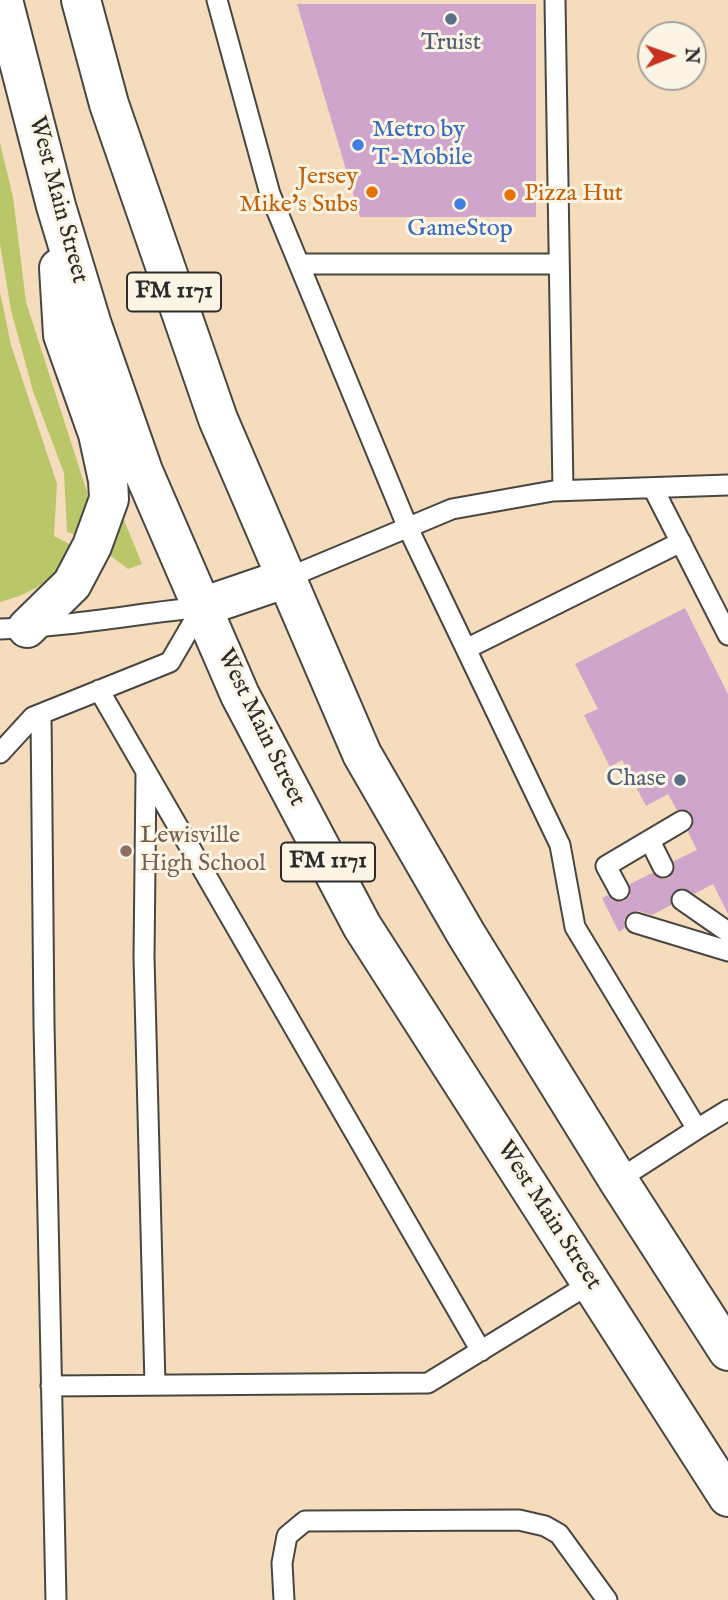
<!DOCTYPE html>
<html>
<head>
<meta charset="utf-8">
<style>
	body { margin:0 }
	#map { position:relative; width:728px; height:1600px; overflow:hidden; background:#f4dcbd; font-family:"IM FELL English",serif }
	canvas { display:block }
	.north { position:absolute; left:637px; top:21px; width:70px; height:70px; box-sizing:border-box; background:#fcf5e5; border:2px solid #a8a49b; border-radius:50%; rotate:89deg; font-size:19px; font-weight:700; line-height:28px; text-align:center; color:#2b2b2b }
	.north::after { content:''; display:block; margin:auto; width:24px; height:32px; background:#c8321e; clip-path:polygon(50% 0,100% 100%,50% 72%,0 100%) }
</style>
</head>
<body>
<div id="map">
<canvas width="728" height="1600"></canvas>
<div class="north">N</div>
</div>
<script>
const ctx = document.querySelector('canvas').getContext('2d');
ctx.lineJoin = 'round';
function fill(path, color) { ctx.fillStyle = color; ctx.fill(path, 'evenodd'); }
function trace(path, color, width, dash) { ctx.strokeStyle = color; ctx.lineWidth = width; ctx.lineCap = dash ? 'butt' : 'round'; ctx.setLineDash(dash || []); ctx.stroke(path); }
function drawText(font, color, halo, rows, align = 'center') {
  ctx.font = font + ' "IM FELL English",serif'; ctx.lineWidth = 6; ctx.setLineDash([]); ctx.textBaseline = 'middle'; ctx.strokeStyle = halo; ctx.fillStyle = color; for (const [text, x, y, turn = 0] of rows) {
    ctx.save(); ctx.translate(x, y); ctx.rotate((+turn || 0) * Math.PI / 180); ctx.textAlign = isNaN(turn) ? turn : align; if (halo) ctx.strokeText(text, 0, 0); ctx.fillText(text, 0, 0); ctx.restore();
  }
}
const green = new Path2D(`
	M0,143L13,197L26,302L87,492V518L80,536L67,532L64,473L33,391L11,310L0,244Z
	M0,292L11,345L57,484L54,536L75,547C54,579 37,592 0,602Z
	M122,515L142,564L128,569L107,553Z`);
const building = new Path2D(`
	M297,4H536V217H360Z
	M685,608L728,694V914L713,884L694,894L682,888L672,894L671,905L652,915L639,911L628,914L624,920L625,928L619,932L602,898L608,895L613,901H624L630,896V884L652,873L662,879L669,878L675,868L674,861L697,850L688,832L693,826L694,820L689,811L677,810L668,794L646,806L622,760L610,767L584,715L598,709L575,664Z`);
const service = new Path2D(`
	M217,0L270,194L408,528L560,845L575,927L697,1129L728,1110
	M555,0L563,490
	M300,264H559
	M653,488L728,635
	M287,578L452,509L553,491L728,485
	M0,629C67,627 135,614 202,607
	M466,649L681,542
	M99,690L481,1351
	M41,714L44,1024L56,1600
	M0,753L33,717L170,662L202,607
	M146,774L144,957L155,1385
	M650,841L663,867
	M619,890L606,866L682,821
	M682,900L728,932
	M636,923L728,951
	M618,1180L697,1129
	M51,1386L428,1383L591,1283
	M284,1600L282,1563L287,1536L305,1521L519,1520L545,1526L559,1534L607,1600`);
const primary = new Path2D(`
	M3,0L56,206L92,325L143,471L240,695L362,926L728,1497
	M81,0L109,104L218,419L362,754L466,934L618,1180L728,1351
	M202,607L287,578
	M27,628L72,584L92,546L109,499L108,480L98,434L63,335L59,268`);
const markers = [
	[451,19,7,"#5c6f8a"],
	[358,145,7,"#3f7fe0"],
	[372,192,7,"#e8710a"],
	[510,195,7,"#e8710a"],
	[460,204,7,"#3f7fe0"],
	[680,780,7,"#5c6f8a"],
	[126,851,7,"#8d6e63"]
];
const shields = [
	[174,292,94],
	[328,862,94]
];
const shieldNames = [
	["FM 1171",174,292],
	["FM 1171",328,862]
];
const serviceNames = [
	["Truist",451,44],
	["Chase",666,780,"right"]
];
const shopNames = [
	["Metro by",372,131],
	["T-Mobile",372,159],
	["GameStop",460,230,"center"]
];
const foodNames = [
	["Jersey",358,178],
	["Mike's Subs",358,206],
	["Pizza Hut",524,195,"left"]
];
const streetNames = [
	["West Main Street",57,200,75],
	["West Main Street",260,728,64],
	["West Main Street",548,1216,57]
];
const educationNames = [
	["Lewisville",140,837],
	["High School",140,865]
];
fill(green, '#bac769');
fill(building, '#cfa5cb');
trace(service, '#494641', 23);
trace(primary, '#494641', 42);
trace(service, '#fff', 19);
trace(primary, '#fff', 38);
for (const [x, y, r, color] of markers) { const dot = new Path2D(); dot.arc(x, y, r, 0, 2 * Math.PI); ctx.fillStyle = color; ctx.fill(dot); trace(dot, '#fcf5e5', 2.5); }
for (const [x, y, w] of shields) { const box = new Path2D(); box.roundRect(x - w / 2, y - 19.5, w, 39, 5); ctx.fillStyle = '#fcf5e5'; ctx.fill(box); trace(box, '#2b2b2b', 2); }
drawText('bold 23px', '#2b2b2b', null, shieldNames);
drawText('24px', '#4e5e75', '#fcf5e5', serviceNames);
drawText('24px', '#366cbe', '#fcf5e5', shopNames, 'left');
drawText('24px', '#c56008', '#fcf5e5', foodNames, 'right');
drawText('24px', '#2b2b2b', '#fcf5e5', streetNames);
drawText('24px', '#785e54', '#fcf5e5', educationNames, 'left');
</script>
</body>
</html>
